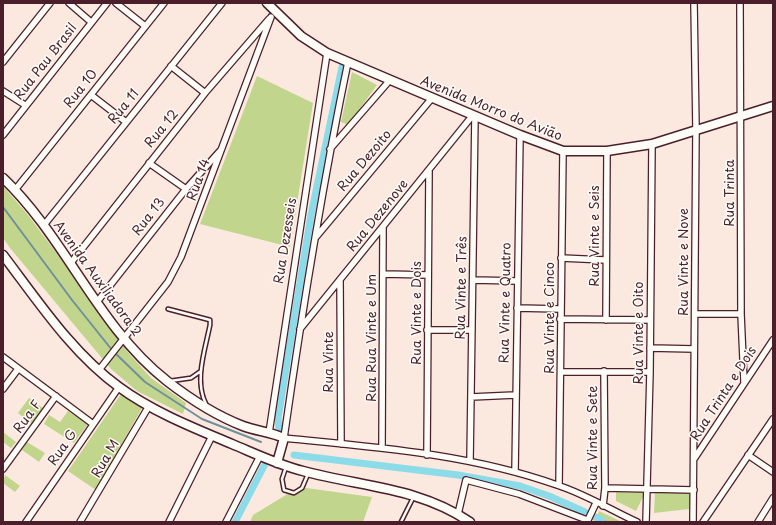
<!DOCTYPE html>
<html>
<head>
<meta charset="utf-8">
<style>
	body { margin:0 }
	#map { position:relative; width:776px; height:525px; overflow:hidden; background:#fbe9e0; font-family:"Playpen Sans",sans-serif }
	canvas { display:block }
	.frame { position:absolute; inset:0; border:4px solid #4a1f2b; pointer-events:none }
</style>
</head>
<body>
<div id="map">
<canvas width="776" height="525"></canvas>
<div class="frame"></div>
</div>
<script>
const ctx = document.querySelector('canvas').getContext('2d');
ctx.lineJoin = 'round';
function fill(path, color) { ctx.fillStyle = color; ctx.fill(path, 'evenodd'); }
function trace(path, color, width, dash) { ctx.strokeStyle = color; ctx.lineWidth = width; ctx.lineCap = dash ? 'butt' : 'round'; ctx.setLineDash(dash || []); ctx.stroke(path); }
function drawText(font, color, halo, rows, align = 'center') {
  ctx.font = font + ' "Playpen Sans",sans-serif'; ctx.lineWidth = 3; ctx.setLineDash([]); ctx.textBaseline = 'middle'; ctx.strokeStyle = halo; ctx.fillStyle = color; for (const [text, x, y, turn = 0] of rows) {
    ctx.save(); ctx.translate(x, y); ctx.rotate((+turn || 0) * Math.PI / 180); ctx.textAlign = isNaN(turn) ? turn : align; if (halo) ctx.strokeText(text, 0, 0); ctx.fillText(text, 0, 0); ctx.restore();
  }
}
const green = new Path2D(`
	M352,72L377,85L348,125L341,122Z
	M257,76L313,103L290,247L200,224Z
	M3,186L28,215L110,325L125,349L151,378L186,403L183,414L137,391L111,369L10,248L3,238Z
	M121,394L142,408L96,490L68,471Z
	M29,398L44,409L32,424L18,413Z
	M68,411L88,424L74,443L44,424L49,415L60,422Z
	M3,432L16,442L11,448L3,442Z
	M27,442L45,453L39,462L22,450Z
	M5,475L20,486L15,492L3,483Z
	M299,487L372,497L363,522H250L253,515Z
	M616,492L645,493L636,511L616,501Z
	M655,492L691,493L689,509L654,513Z
	M599,511L622,522H594Z`);
const stream = new Path2D(`
	M3,207L72,300L112,350L145,382L202,419L261,442
	M602,520L606,522`);
const canal = new Path2D(`
	M279,429L278,418L311,215L342,67
	M294,455L458,475L520,486L549,496L585,512
	M595,517L602,520
	M235,522L264,466`);
const lane = new Path2D(`
	M168,309L210,320V325C205,350 194,381 206,404
	M170,381L191,378L201,371
	M286,467L282,479L284,490L294,493L302,488L308,474
	M401,522L413,498`);
const street = new Path2D(`
	M69,3L91,22
	M116,3L145,26
	M740,3L741,314L744,382
	M3,62L50,3
	M348,62C322,187 302,312 284,438C376,447 470,454 557,485C585,494 611,510 637,522
	M171,66L205,93
	M3,91L25,105
	M91,95L126,122
	M3,135L107,3
	M330,149L390,80
	M149,163L186,189
	M15,190L164,3
	M44,225L222,3
	M316,237L432,98
	M561,258L605,260
	M70,264L205,93L269,19
	M384,274L428,275
	M340,280L341,444
	M473,280L517,281
	M97,302L186,189L220,151
	M517,308L560,309
	M695,314H741
	M560,319L650,320
	M606,320L607,151
	M300,329L473,115
	M427,330H472
	M650,348L694,349
	M3,357L93,424
	M99,370L168,282L181,257L271,17
	M561,372H650
	M3,389L18,369
	M471,397L515,395
	M269,433L327,53
	M382,448L383,228
	M427,455L429,171
	M748,455L773,472
	M694,459L773,340
	M470,461L475,115
	M3,469L56,396
	M515,472L520,135
	M559,485L563,151
	M605,488L694,490
	M603,506L605,488L604,371
	M458,514L466,480L519,494L587,520
	M26,522L119,387
	M80,522L149,406
	M169,522L212,436
	M226,522L260,456
	M587,522L596,503
	M646,522L650,372L652,144
	M693,522L696,129L694,3
	M703,522L773,419
	M758,522L773,498`);
const secondary = new Path2D(`
	M267,3L301,36L327,53L520,135L563,151H607L652,144L773,106
	M3,178C66,238 97,326 167,381C189,398 217,416 243,426C256,431 271,432 284,438L277,463
	M3,255C38,301 72,353 119,387C153,412 194,428 232,444C256,454 279,465 303,471C362,487 418,487 470,522`);
const streetNames = [
	["Rua Pau Brasil",46,62,-52],
	["Rua 10",81,89,-52],
	["Rua 11",124,107,-51],
	["Avenida Morro do Avião",491,109,22],
	["Rua 12",162,129,-51],
	["Rua Dezoito",365,161,-50],
	["Rua 14",199,180,-70],
	["Rua Trinta",730,193,-90],
	["Rua Dezenove",378,216,-51],
	["Rua 13",149,217,-52],
	["Rua Vinte e Seis",595,236,-90],
	["Rua Dezesseis",286,241,-81],
	["Rua Vinte e Nove",684,262,-90],
	["Avenida Auxiliadora 2",97,279,54],
	["Rua Vinte e Três",462,288,-89],
	["Rua Vinte e Quatro",506,303,-89],
	["Rua Vinte e Dois",417,313,-90],
	["Rua Vinte e Cinco",550,318,-90],
	["Rua Vinte e Oito",639,333,-90],
	["Rua Rua Vinte e Um",372,338,-90],
	["Rua Vinte",329,362,-90],
	["Rua Trinta e Dois",724,394,-57],
	["Rua F",28,417,-54],
	["Rua Vinte e Sete",593,438,-90],
	["Rua G",63,448,-56],
	["Rua M",106,459,-60]
];
fill(green, '#c1d68c');
trace(stream, '#71909c', 2);
trace(canal, '#8bdbe8', 7);
trace(lane, '#4a1f2b', 5.5);
trace(street, '#4a1f2b', 8);
trace(secondary, '#4a1f2b', 11);
trace(lane, '#fdfcf7', 2.5);
trace(street, '#fdfcf7', 5.5);
trace(secondary, '#fdfcf7', 8);
drawText('13px', '#4a1f2b', '#fdfcf7', streetNames);
</script>
</body>
</html>
